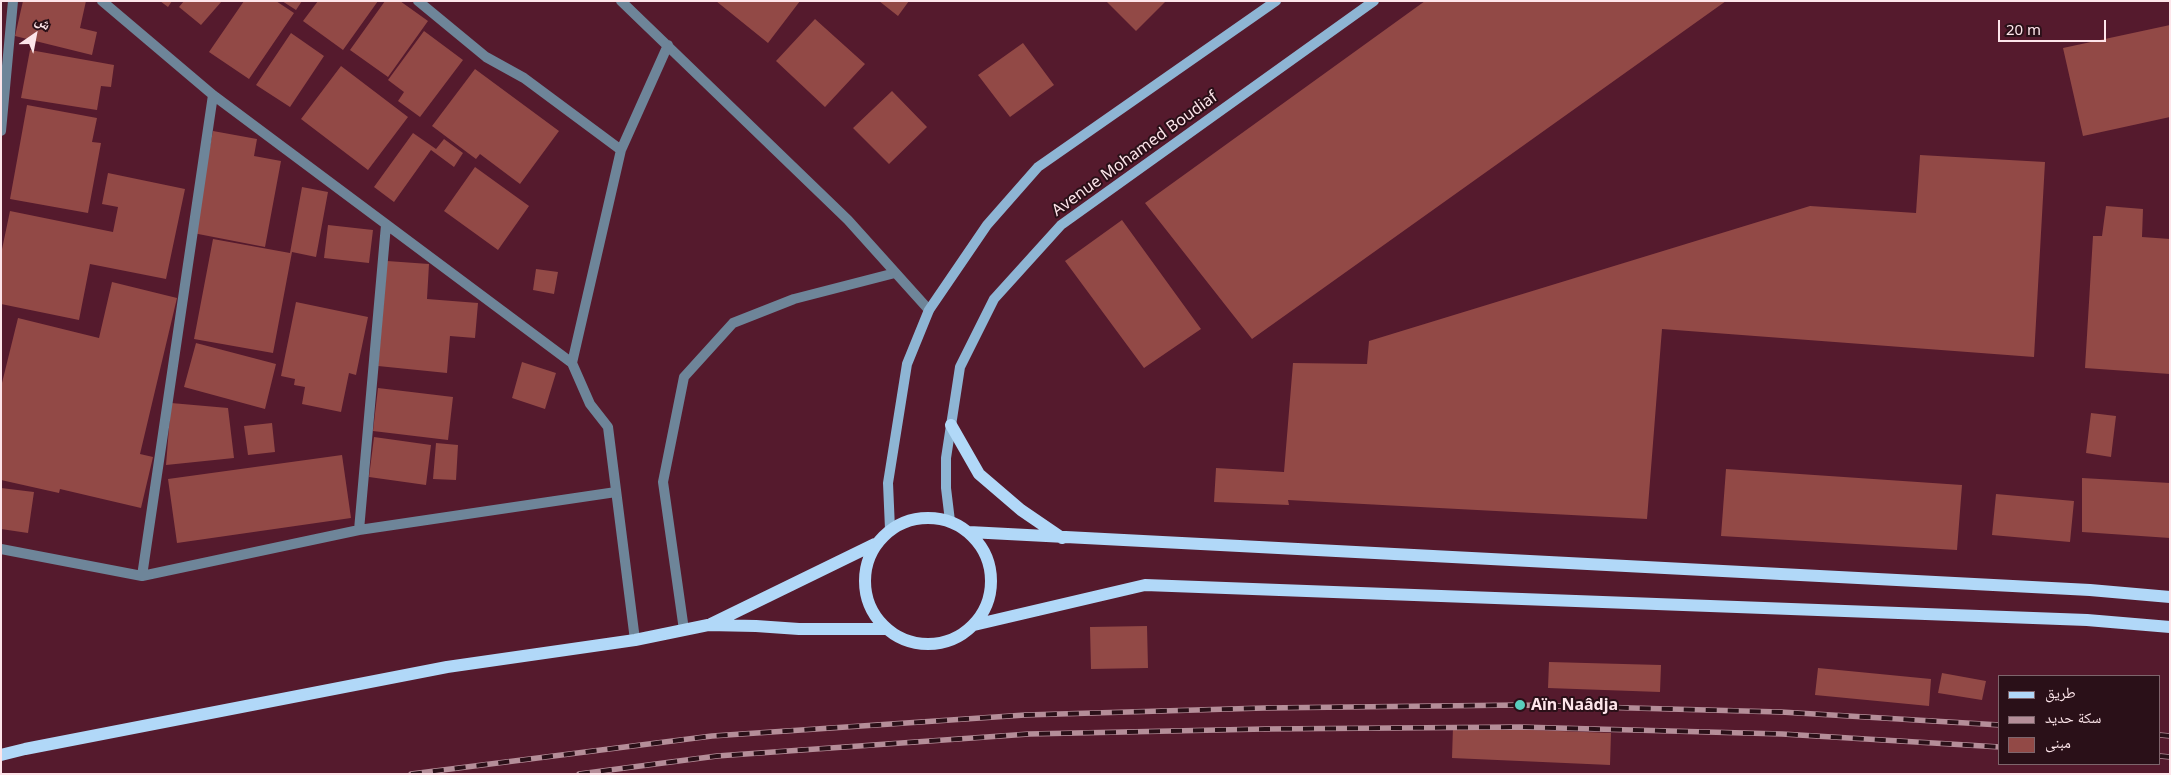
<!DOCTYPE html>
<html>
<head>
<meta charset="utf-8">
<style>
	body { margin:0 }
	#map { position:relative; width:2171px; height:775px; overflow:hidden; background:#551a2d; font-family:"Noto Sans","Noto Naskh Arabic",sans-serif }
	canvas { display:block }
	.frame { position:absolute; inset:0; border:2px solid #fde5ea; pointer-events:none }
	.legend { position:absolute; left:1998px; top:675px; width:162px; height:90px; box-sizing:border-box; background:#2a1018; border:1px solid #7e656c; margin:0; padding:6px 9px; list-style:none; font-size:15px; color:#fde5ea }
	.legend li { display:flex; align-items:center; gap:10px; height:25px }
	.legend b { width:25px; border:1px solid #7e656c }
	.north { position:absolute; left:10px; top:10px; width:50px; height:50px; -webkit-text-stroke:4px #2a1018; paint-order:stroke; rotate:33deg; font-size:14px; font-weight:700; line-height:20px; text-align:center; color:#fde5ea }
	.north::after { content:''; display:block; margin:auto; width:18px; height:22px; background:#fde5ea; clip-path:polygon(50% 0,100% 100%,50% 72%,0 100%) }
	.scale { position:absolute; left:1998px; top:20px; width:108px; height:22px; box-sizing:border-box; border:2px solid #fde5ea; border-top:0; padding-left:6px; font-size:15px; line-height:18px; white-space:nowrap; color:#fde5ea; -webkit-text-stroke:4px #2a1018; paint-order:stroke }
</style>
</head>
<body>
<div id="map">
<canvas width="2171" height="775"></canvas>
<div class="frame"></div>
<ul class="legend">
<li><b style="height:6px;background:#b1d8f8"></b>طريق</li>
<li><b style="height:6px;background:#b58e99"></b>سكة حديد</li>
<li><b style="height:14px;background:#924946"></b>مبنى</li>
</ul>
<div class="north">ش</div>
<div class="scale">20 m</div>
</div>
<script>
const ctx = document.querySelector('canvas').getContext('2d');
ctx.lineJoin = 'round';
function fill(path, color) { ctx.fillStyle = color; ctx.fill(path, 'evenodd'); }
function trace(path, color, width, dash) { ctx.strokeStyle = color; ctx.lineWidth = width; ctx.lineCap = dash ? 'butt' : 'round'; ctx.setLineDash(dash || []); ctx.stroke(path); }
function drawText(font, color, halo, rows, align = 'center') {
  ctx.font = font + ' "Noto Sans",sans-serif'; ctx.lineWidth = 4; ctx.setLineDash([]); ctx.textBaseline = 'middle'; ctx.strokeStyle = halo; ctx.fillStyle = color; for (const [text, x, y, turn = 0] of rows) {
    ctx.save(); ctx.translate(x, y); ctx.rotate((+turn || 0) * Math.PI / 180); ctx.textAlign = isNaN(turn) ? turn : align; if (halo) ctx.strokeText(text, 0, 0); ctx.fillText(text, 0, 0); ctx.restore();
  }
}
const building = new Path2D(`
	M23,1H86L80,28L97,32L92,55L15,36Z
	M160,1H172L168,7Z
	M184,1H222L201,25L179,7Z
	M244,1H276L294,13L249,79L209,52Z
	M282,1H302L296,10Z
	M318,1H378L343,50L303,21Z
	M385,1H400L428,21L388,77L350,50Z
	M716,1H800L768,43Z
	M879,1H909L898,16Z
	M1106,1H1166L1136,31Z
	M1425,1H1726L1252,339L1145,203Z
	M815,19L865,64L825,107L776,61Z
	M2170,25V117L2083,136L2063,48Z
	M424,31L463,60L420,117L398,101L404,92L388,80Z
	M291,33L324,56L290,107L256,85Z
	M1023,43L1054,85L1010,117L978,75Z
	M30,50L114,65L111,87L101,86L97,110L21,98Z
	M341,66L408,117L368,170L301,119Z
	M475,69L559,131L520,184L480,154L476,159L432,126Z
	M892,91L927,127L889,164L853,128Z
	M27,105L97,118L92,142L101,143L88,213L10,199Z
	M213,131L257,139L254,156L281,161L265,247L193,233Z
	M413,133L436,149L444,139L463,153L454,167L431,150L394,202L374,187Z
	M1920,155L2045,162L2034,357L1662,329L1647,519L1288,500L1289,505L1214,502L1216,468L1284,472L1293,363L1367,364L1369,341L1810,206L1916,213Z
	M475,167L529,206L498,250L444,211Z
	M108,173L185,189L166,279L90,264L79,320L1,304V254L10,211L113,232L118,207L102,204Z
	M302,187L328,192L316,257L292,252L273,353L194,339L213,239L290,253Z
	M2106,206L2143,209L2142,237L2170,239V374L2085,368L2093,236H2102Z
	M1122,220L1201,329L1144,368L1065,261Z
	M328,225L373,230L369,263L324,258Z
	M387,261L429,264L427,299L478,303L475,338L450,336L447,373L378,366Z
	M536,269L558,272L554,294L533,290Z
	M112,282L177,298L140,454L153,457L141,508L60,489L59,493L1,480V387L18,318L99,338Z
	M296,302L368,317L356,375L349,373L341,412L302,404L305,387L294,385L295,379L281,376Z
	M196,343L276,364L265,409L184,387Z
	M522,362L556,373L545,409L512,398Z
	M378,388L453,397L448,440L373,431Z
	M171,403L228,408L234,458L166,465Z
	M2091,413L2116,416L2111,457L2086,453Z
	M272,423L275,452L248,455L244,426Z
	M374,437L431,445L426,485L369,477Z
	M436,443L458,445L456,480L433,479Z
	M342,455L351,518L177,543L168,479Z
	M1726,469L1962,485L1957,550L1721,536Z
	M2082,478L2170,483V538L2082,532Z
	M1,488L34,492L28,533L1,529Z
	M1996,494L2074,501L2070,542L1992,535Z
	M1147,626L1148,668L1091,669L1090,627Z
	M1549,662L1661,665L1660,692L1548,688Z
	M1818,668L1931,679L1929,706L1815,695Z
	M1942,673L1986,681L1982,700L1938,693Z
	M1453,727L1611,733L1610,765L1452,758Z`);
const service = new Path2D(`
	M684,630L663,482L684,377L733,323L794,299L895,273`);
const minor = new Path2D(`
	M102,1L213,95L572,363L590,404L608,427L635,640
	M418,1L486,57L524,78L621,150
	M621,1L848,220L929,310
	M1,131L13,1
	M572,363L621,150L668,45
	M359,530L386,225
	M1,549L142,576L359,530L616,492
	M142,576L213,95`);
const secondary = new Path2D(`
	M950,521L946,488V458L960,367L994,299L1061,225L1374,1
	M890,529L888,483L907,364L929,310L987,225L1038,167L1276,1`);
const primary = new Path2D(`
	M951,425L979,474L1021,510L1062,538
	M865 581a63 63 0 1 1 126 0a63 63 0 1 1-126 0Z
	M969,532L2090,590L2170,597
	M711,624L875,544
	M974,625L1145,585L2087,620L2170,627
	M1,755L25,749L447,667L635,640L708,625L756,626L799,629H886`);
const rail = new Path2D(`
	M2160,735L2170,736
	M2160,756L2170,757
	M411,774L712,736L1025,715L1264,708L1520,705L1781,712L2000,725
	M579,774L717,756L1029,734L1265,729L1520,727L1782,734L2000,747`);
const markers = [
	[1520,705,6,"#59cebe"]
];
const streetNames = [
	["Avenue Mohamed Boudiaf",1135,154,-36]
];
const poiNames = [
	["Aïn Naâdja",1531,705]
];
fill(building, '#924946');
trace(service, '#6e8599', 10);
trace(minor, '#6e8599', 10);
trace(secondary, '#8eb5d4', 10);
trace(primary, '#b1d8f8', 12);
trace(rail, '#b58e99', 5.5);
trace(rail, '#2a1018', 4, [11]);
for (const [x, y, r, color] of markers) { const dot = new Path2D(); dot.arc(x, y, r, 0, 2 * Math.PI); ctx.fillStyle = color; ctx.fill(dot); trace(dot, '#2a1018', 2); }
drawText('16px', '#fde5ea', '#2a1018', streetNames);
drawText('bold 16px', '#fde5ea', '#2a1018', poiNames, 'left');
</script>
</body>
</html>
